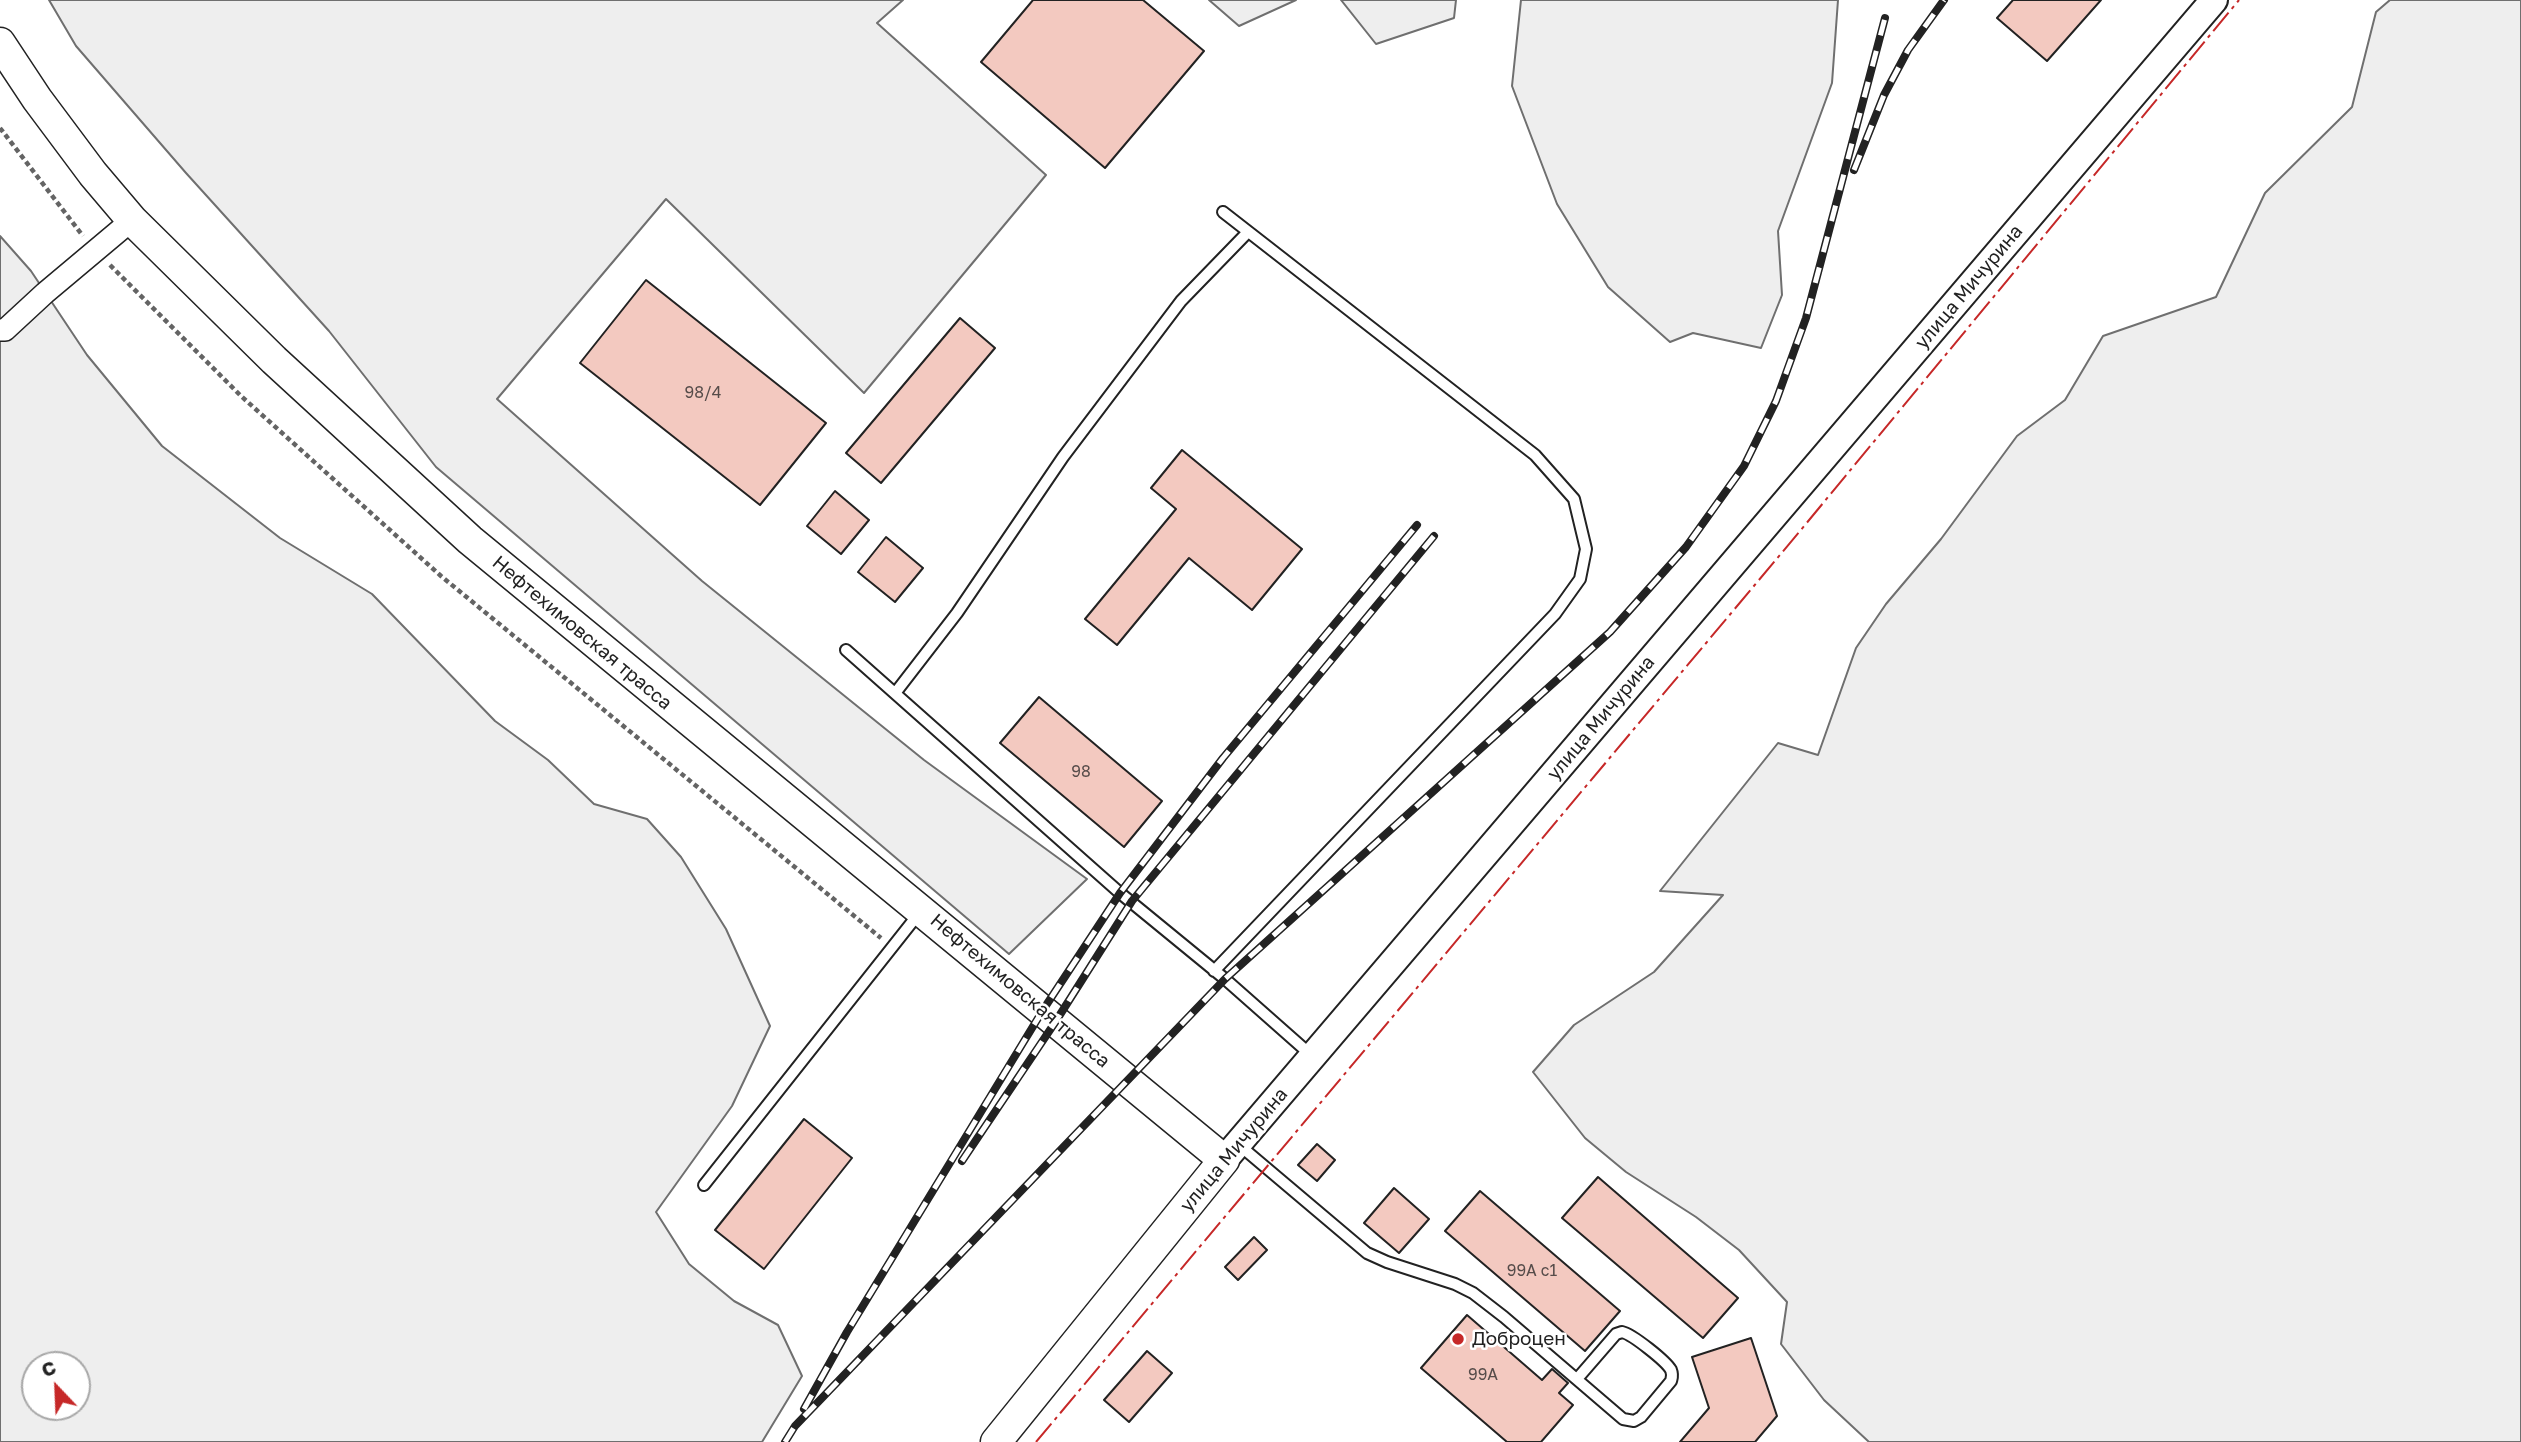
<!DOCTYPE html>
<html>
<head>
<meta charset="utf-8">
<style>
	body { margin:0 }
	#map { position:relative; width:2521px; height:1442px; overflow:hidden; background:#fff; font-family:"Golos Text",sans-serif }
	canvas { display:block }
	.north { position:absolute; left:21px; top:1351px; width:70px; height:70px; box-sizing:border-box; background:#fff; border:2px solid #a7a7a7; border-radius:50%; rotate:337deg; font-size:19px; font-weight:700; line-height:28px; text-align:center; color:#222 }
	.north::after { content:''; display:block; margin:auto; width:24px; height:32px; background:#c62828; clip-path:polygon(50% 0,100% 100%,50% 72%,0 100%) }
</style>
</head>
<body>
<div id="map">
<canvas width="2521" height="1442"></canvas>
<div class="north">С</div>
</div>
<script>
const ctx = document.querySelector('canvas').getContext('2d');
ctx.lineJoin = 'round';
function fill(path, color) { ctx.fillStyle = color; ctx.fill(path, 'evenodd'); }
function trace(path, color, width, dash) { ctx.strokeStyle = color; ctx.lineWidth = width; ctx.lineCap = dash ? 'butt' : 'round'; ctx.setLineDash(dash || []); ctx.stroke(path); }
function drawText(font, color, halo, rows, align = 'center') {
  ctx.font = font + ' "Golos Text",sans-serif'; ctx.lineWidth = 5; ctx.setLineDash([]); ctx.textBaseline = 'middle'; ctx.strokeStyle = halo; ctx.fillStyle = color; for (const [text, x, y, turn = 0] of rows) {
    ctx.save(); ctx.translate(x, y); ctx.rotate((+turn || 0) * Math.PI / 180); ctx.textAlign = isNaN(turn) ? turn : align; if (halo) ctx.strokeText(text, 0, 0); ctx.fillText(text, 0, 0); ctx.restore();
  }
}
const green = new Path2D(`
	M49,0H903L877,23L1046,175L864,393L666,199L497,399L702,581L924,760L1087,879L1009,954L436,467L329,331L186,173L76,46Z
	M1209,0H1296L1239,26Z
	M1341,0H1456L1454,18L1376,44Z
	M1521,0H1838L1832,83L1778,231L1782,295L1761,348L1693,333L1670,342L1608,287L1557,204L1512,86Z
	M2390,0H2521V1442H1869L1824,1400L1781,1344L1787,1302L1739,1250L1696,1217L1626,1172L1585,1138L1533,1072L1574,1025L1654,972L1723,895L1660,891L1778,743L1818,755L1856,648L1886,604L1941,539L2017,436L2065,400L2103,336L2216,297L2265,193L2352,107L2376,12Z
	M0,236L31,271L87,355L162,446L280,538L372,594L495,721L548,760L594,804L647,819L681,857L726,929L770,1026L732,1106L656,1212L689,1264L734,1301L778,1325L802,1376L762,1442H0ZM35,1365H77V1407H35Z`);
const building = new Path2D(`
	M1033,0H1143L1204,51L1105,168L981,62Z
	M2013,0H2101L2047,61L1997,18Z
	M646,280L826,423L760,505L580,363Z
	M960,318L995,348L881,483L846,453Z
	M1182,450L1302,549L1252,610L1189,558L1117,645L1085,619L1176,509L1151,488Z
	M835,491L869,520L841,554L807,526Z
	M886,537L923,568L895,602L858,572Z
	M1039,697L1162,801L1124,847L1000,743Z
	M804,1119L852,1158L764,1269L715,1230Z
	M1317,1144L1335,1160L1317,1181L1298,1165Z
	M1598,1177L1738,1298L1703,1338L1562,1218Z
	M1394,1188L1429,1219L1399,1253L1364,1223Z
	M1480,1191L1620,1311L1585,1351L1445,1231Z
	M1254,1237L1267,1250L1238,1280L1225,1267Z
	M1467,1315L1542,1380L1552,1369L1568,1383L1559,1393L1573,1405L1541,1442H1507L1421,1368Z
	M1751,1338L1777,1416L1755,1442H1680L1709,1408L1692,1357Z
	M1147,1351L1172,1373L1129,1422L1104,1400Z`);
const path = new Path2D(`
	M0,128L83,236
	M110,265L241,396L441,576L881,938`);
const service = new Path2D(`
	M846,650L1120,893L1225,979L1311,1055
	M896,692L957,613L1063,457L1181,301L1247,233
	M1214,971L1555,614L1580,579L1586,549L1574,499L1535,455L1223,212
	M1238,1144L1367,1253L1387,1262L1455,1284L1473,1293L1504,1317L1623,1419L1634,1421L1641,1417L1671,1381C1672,1377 1673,1375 1671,1370C1666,1361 1632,1334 1622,1332L1616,1334L1577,1379
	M704,1185L920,912`);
const minor = new Path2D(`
	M0,330H5L45,293L132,220`);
const tertiary = new Path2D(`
	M1224,1160L2214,0`);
const secondary = new Path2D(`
	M0,43L37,99L93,174L132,220L274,360L470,540L1224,1160L996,1442`);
const rail = new Path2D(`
	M1854,170L1884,95L1908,50L1944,0
	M962,1161L1056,1021L1132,901L1434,536
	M804,1409L847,1332L1043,1010L1120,893L1223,758L1417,525
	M785,1442L795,1426L1225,979L1610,632L1686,547L1744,466L1776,401L1806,318L1885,18`);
const power = new Path2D(`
	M1036,1442L1800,531L2239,0`);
const markers = [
	[1458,1339,7,"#c62828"]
];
const numberNames = [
	["98/4",703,393],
	["98",1081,772],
	["99А с1",1532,1271],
	["99А",1483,1375]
];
const streetNames = [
	["улица Мичурина",1969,287,-50],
	["Нефтехимовская трасса",582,633,40],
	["улица Мичурина",1601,718,-50],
	["Нефтехимовская трасса",1020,991,40],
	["улица Мичурина",1234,1150,-50]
];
const poiNames = [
	["Доброцен",1472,1339]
];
fill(green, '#eee');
trace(green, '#6f6f6f', 2);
fill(building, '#f3c9c0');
trace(building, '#222', 2);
trace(service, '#222', 14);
trace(minor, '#222', 24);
trace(tertiary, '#222', 30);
trace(secondary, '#222', 33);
trace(path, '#646464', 4.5, [5, 3.5]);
trace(service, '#fff', 10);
trace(minor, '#fff', 21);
trace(tertiary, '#fff', 26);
trace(secondary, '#fff', 30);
trace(rail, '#222', 8);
trace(rail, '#fff', 5, [16]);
trace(power, '#c62828', 2, [24, 5, 3.5, 5]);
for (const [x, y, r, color] of markers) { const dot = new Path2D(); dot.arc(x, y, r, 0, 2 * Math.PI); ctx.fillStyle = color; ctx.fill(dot); trace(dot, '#fff', 2.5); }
drawText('16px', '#564c4a', null, numberNames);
drawText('19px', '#222', '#fff', streetNames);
drawText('19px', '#222', '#fff', poiNames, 'left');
</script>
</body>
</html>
